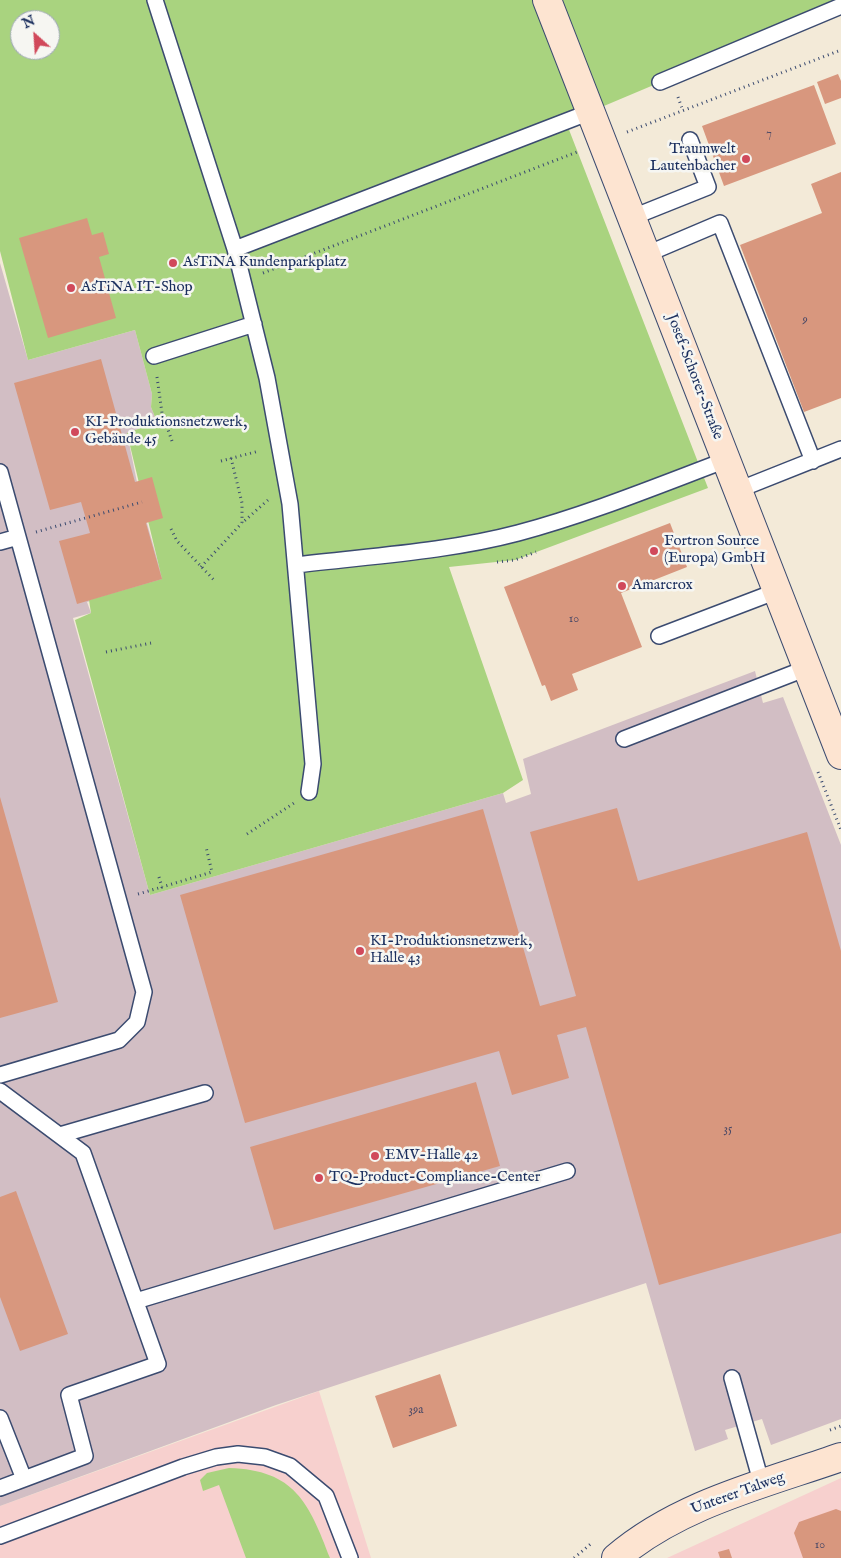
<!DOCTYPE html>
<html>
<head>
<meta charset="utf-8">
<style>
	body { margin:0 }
	#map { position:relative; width:841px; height:1558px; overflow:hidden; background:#f3ead8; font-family:"IM FELL English",serif }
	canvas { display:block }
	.north { position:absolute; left:10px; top:10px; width:50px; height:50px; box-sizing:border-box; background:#f6f6f2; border:1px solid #9ea6b7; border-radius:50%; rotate:334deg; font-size:14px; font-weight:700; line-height:20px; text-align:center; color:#1b2f5e }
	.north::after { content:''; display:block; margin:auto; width:18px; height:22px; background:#d1495b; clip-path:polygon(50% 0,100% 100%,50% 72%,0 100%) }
</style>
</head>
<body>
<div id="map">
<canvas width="841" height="1558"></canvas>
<div class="north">N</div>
</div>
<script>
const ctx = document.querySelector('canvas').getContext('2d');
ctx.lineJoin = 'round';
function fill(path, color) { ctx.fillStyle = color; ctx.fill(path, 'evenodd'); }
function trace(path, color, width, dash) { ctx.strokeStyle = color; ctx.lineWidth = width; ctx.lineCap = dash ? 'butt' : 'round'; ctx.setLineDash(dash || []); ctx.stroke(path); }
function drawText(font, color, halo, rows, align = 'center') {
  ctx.font = font + ' "IM FELL English",serif'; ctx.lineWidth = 5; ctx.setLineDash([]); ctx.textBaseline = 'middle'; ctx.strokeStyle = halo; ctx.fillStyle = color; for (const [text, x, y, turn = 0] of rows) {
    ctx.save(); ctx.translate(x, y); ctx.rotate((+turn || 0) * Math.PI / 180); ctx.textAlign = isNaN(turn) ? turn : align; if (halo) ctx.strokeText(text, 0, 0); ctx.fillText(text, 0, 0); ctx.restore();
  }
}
const built = new Path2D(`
	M319,1391L371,1558H0V1506Z
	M841,1478V1558H667Z`);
const industrial = new Path2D(`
	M0,263L28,360L135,330L152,394L151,407L157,422L127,433L141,502L163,580L87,602L91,613L73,618L150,895L503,793L506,803L531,794L523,759L755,671L763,703L783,697L841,845V1419L771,1445L762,1419L725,1430L728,1439L695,1451L646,1283L276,1405L0,1506Z`);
const green = new Path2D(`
	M0,0H841V6L566,122L708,488L515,560L449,567L523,780L503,793L150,895L75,620L91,613L89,600L162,579L127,433L157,422L151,407L152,394L135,330L28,360L0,251ZM20,20H50V50H20Z
	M229,1468C295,1470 309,1503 330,1558H246L219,1485L203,1491L200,1480L207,1473Z`);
const building = new Path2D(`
	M838,74L841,81V98L825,104L817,82Z
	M814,85L836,144L724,186L702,126Z
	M841,172V398L804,412L740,245L822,213L811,184Z
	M87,218L92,235L103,232L109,254L99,257L116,318L48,338L19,238Z
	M101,359L135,482L152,477L163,518L146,523L162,579L77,604L59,541L90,533L81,502L50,510L14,383Z
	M670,523L687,567L621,593L642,647L572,674L578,690L551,701L545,685L542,686L504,587Z
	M0,797L58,1002L0,1018Z
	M617,808L638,881L807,832L841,951V1233L659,1285L586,1027L557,1035L569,1078L512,1095L499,1051L245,1123L180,895L483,809L540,1006L576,996L530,832Z
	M476,1082L500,1166L274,1230L250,1147Z
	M16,1191L68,1334L20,1351L0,1297V1197Z
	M440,1374L457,1426L393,1448L375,1396Z
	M836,1509L841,1511V1558H803L794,1533L799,1522Z
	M729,1549L732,1558H720L718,1552Z`);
const path = new Path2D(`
	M678,97L683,111
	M627,132L841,50
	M263,273L577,152
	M157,377L162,413L172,441
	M231,458L242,503V523L268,500
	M221,461L259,451
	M171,529L177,541L214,580
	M36,532L142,502
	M497,562L515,560L536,552
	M201,567L242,523
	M106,652L151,643
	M818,772L841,830
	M247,834L294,803
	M159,877L162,887L212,872L206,847
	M138,894L162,887
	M830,1430L841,1426
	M574,1558L593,1542`);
const lane = new Path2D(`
	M155,0L235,249L267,378L290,504L313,764L309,792
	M660,82L841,6
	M633,217L708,187L690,140
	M235,249L590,112
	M647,254L720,223L813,461
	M154,356L254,324
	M0,472L144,992L137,1022L119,1040L0,1075
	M738,490L841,449
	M0,542L18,537
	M296,565C369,556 446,552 518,533C589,514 657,486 726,460
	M659,636L777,591
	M624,739L807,668
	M0,1091L83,1153L158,1364L69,1395L85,1456L24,1479L0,1418
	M60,1135L205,1093
	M136,1301L567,1171
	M732,1378L762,1485
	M0,1488L24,1479
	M0,1536L183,1467L216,1457L238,1454L265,1457L290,1466L326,1496L350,1558`);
const secondary = new Path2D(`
	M547,0L841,755
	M616,1558C679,1504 764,1484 841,1457`);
const markers = [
	[746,159,5,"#d1495b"],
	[173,263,5,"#d1495b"],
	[71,288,5,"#d1495b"],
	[75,432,5,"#d1495b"],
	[654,551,5,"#d1495b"],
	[622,586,5,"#d1495b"],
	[360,951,5,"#d1495b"],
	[375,1156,5,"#d1495b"],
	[319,1178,5,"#d1495b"]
];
const numberNames = [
	["7",769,135],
	["9",805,321],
	["10",574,620],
	["35",728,1130],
	["39a",416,1411],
	["10",820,1546]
];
const poiNames = [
	["Traumwelt",736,150,"right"],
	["Lautenbacher",736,167,"right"],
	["AsTiNA Kundenparkplatz",183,263],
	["AsTiNA IT-Shop",81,288],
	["KI-Produktionsnetzwerk,",85,423],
	["Gebäude 45",85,440],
	["Fortron Source",664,542],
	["(Europa) GmbH",664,559],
	["Amarcrox",632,586],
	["KI-Produktionsnetzwerk,",370,942],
	["Halle 43",370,959],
	["EMV-Halle 42",385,1156],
	["TQ-Product-Compliance-Center",329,1178]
];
const streetNames = [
	["Josef-Schorer-Straße",694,377,69],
	["Unterer Talweg",738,1494,-20]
];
fill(built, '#f7d0ce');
fill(industrial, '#d2bec4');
fill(green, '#a9d37f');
fill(building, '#d8977e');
trace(lane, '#3b4b70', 18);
trace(secondary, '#3b4b70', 30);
trace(path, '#3b4b70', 3, [1, 4]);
trace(lane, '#fff', 15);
trace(secondary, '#fde4d1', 28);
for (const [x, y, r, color] of markers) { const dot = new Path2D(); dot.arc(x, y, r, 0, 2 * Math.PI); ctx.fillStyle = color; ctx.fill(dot); trace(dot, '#f6f6f2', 2); }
drawText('12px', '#4a4966', null, numberNames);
drawText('15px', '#1b2f5e', '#f6f6f2', poiNames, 'left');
drawText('15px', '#1b2f5e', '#f6f6f2', streetNames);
</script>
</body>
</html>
